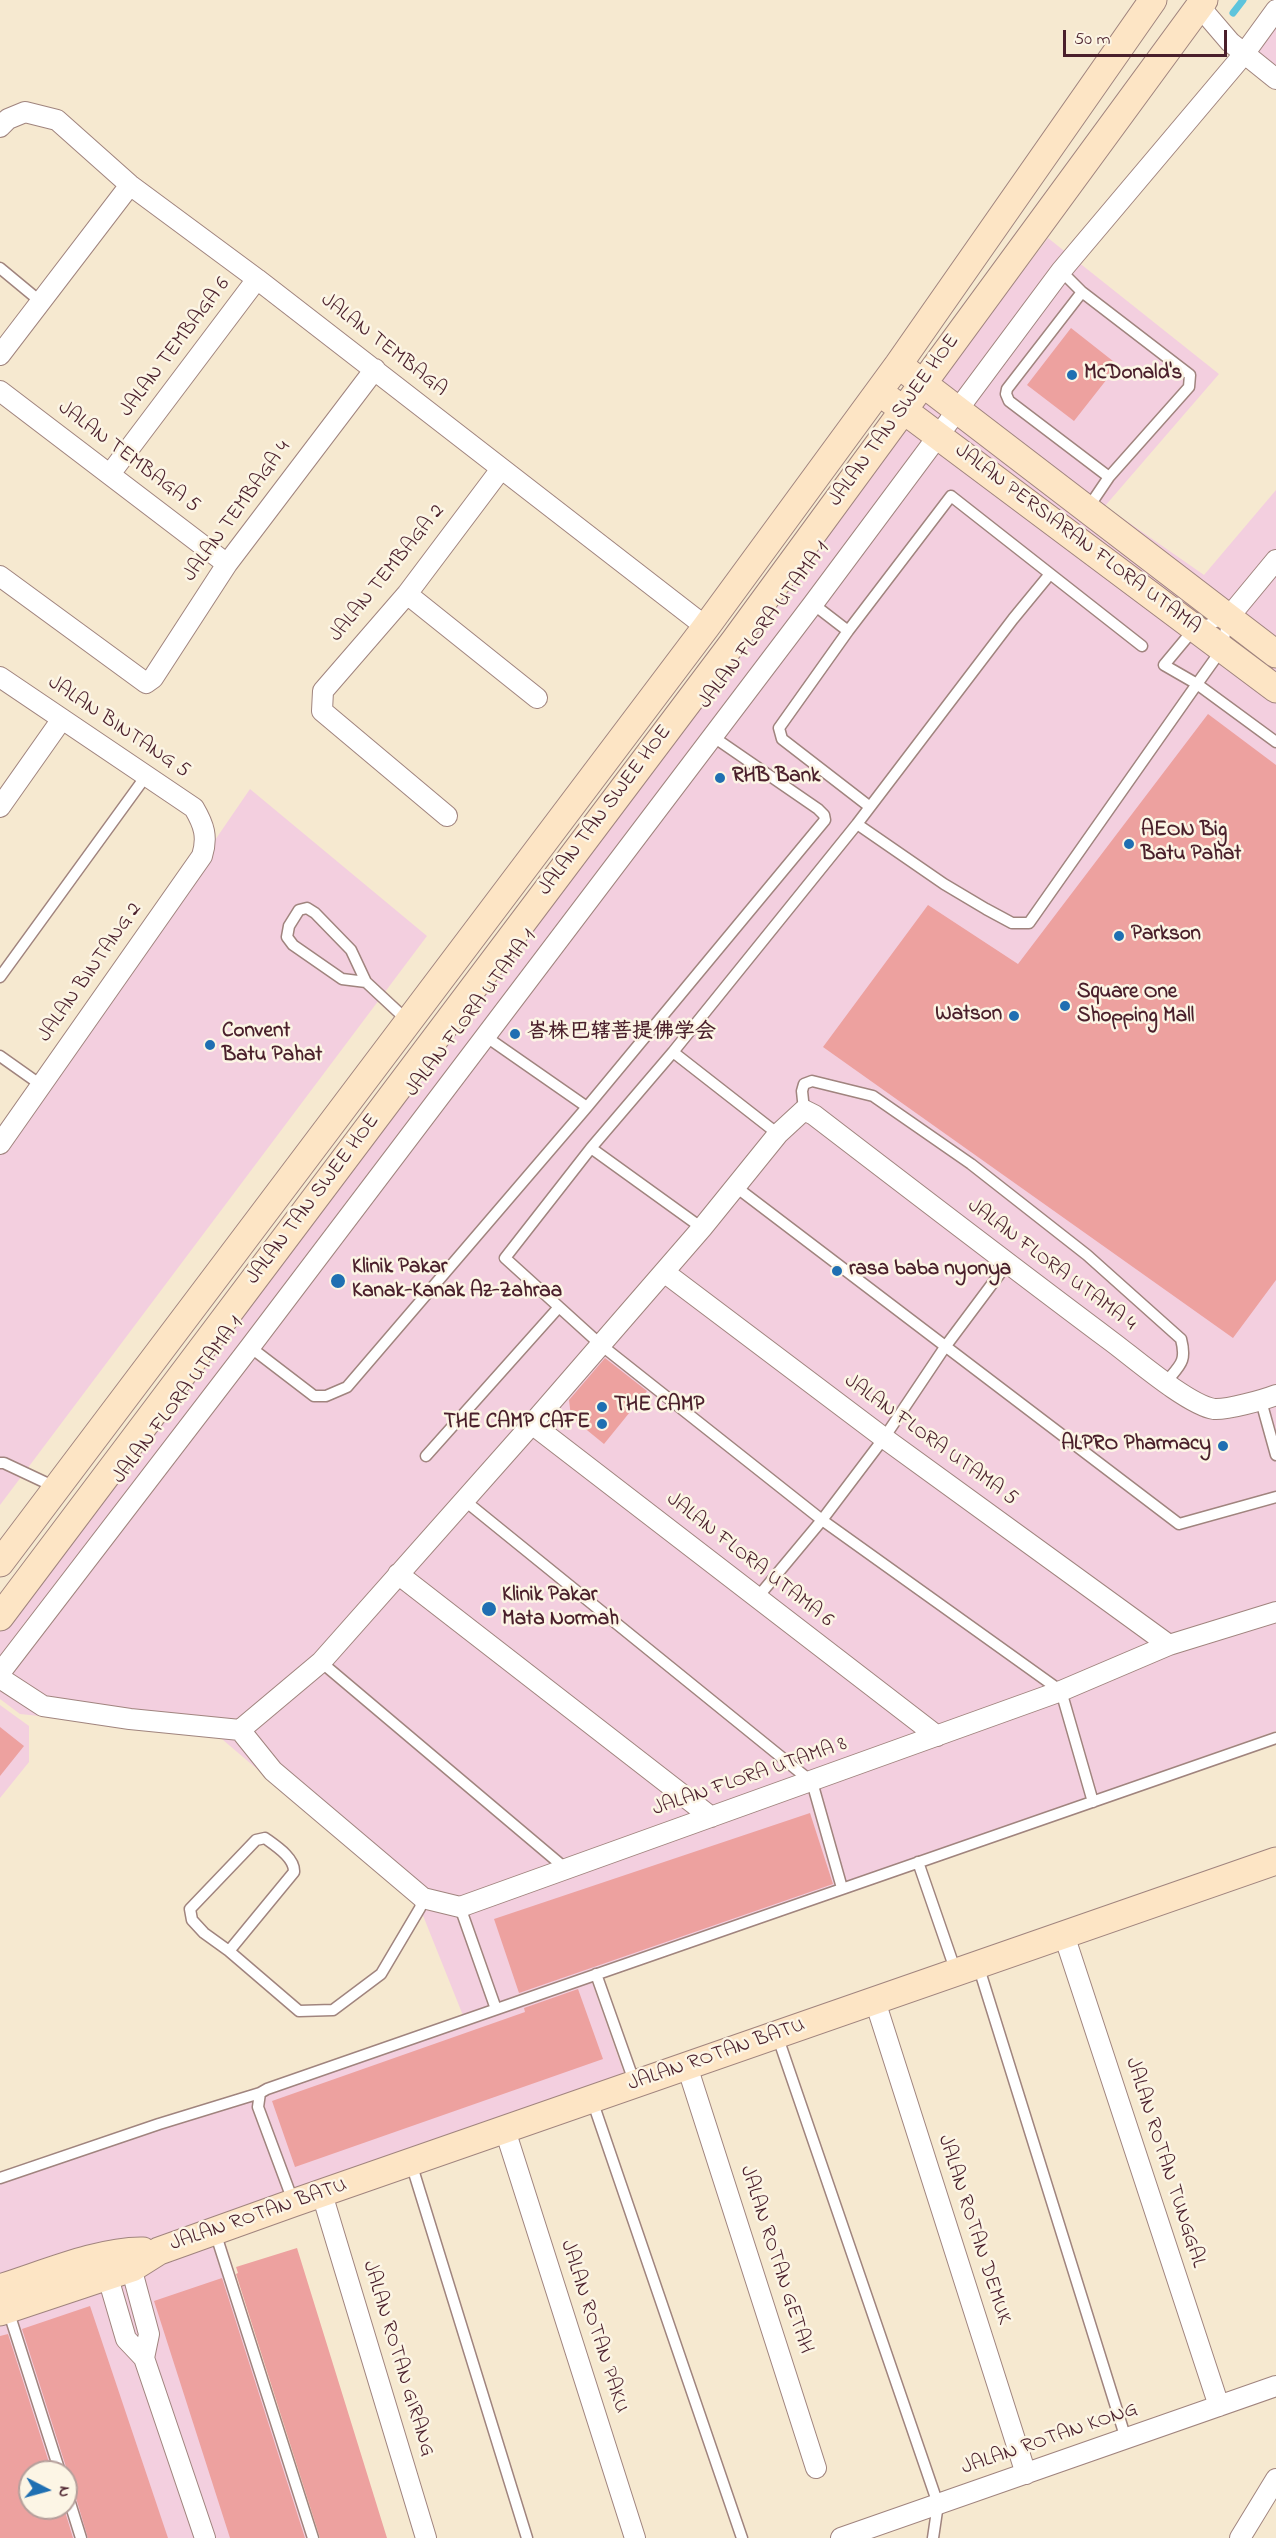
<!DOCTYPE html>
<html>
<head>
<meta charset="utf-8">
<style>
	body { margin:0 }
	#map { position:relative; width:1276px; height:2538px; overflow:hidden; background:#f6e9d0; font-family:"Indie Flower",sans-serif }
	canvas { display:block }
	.north { position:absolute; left:18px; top:2460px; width:60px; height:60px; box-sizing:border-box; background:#fcf5e5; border:2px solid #b59f9b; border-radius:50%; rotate:96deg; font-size:16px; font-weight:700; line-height:24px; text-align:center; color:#4a1f2b }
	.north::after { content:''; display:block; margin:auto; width:21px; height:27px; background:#1f6fb2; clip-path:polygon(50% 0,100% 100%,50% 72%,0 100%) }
	.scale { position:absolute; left:1063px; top:30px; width:164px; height:27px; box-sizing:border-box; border:3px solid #4a1f2b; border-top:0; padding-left:8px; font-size:18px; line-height:21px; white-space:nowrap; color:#4a1f2b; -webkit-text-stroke:4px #fcf5e5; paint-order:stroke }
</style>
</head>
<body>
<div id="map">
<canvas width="1276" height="2538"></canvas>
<div class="north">N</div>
<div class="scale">50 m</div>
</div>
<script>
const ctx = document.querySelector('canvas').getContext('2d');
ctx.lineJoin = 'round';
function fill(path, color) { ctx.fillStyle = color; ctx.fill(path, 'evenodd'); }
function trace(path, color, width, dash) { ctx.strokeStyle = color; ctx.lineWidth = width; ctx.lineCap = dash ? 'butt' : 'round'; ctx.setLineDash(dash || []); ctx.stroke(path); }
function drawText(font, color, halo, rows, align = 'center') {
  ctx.font = font + ' "Indie Flower","LXGW WenKai TC",sans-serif'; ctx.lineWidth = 5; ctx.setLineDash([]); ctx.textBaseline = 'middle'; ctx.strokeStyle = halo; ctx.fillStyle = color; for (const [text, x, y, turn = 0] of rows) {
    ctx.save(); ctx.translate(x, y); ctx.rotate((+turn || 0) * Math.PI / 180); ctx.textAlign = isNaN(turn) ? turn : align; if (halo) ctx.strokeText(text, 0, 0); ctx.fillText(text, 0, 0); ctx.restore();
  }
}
const built = new Path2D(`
	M1274,0H1276V88L1232,53Z
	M1048,238L1219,374L1105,506L1204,575L1276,490V1731L464,2018L420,1908L216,1734L20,1714L0,1699V1623Z
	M250,789L427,936L0,1505V1154Z
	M0,1705L29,1726V1762L0,1798Z
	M592,1982L625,2076L154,2239L125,2238L0,2276V2172Z
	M225,2242L319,2538H0V2323ZM30,2472H66V2508H30Z`);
const stream = new Path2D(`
	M1233,13L1243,0`);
const building = new Path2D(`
	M1071,328L1118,365L1074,421L1027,385Z
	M1208,714L1276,765V1280L1233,1338L823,1047L928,905L1018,964Z
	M605,1358L647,1391L604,1444L571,1417L569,1400Z
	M0,1727L24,1746L0,1776Z
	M810,1813L833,1884L519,1993L494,1919Z
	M578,1989L603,2059L295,2167L272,2101L525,2012L524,2008Z
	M297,2248L387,2538H320L236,2274L238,2273L236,2267Z
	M222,2278L305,2538H230L154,2301Z
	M90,2306L168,2538H88L73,2488L66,2483L67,2470L22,2329Z
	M8,2334L52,2472H30V2508H64L73,2538H0V2336Z`);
const lane = new Path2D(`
	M0,268L41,302
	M1061,271L1082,292L1190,375L1189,387L1109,477L1088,508
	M1082,292L1007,389L1006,394L1009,401L1109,477
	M1050,574L1013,619L857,824L673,1052L591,1148L505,1258L601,1345L822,1520L1061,1691L1093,1802
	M813,604L848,631L951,496L1142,646
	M848,631L779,728L782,739L870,807
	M857,824L944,884L986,909L1012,923H1029L1197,684L1222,649L1228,618L1194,629L1164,665L1197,684L1276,742
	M0,977L146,776
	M366,982L342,979L293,945L287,937L289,926L299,910L307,908L315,913L351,950L366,982L409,1022
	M485,1036L587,1107
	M673,1052L778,1134
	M0,1056L41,1085
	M804,1110L802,1091L804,1084L812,1081L873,1096L971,1164L1087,1255L1181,1339C1187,1362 1180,1365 1166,1382
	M591,1148L702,1228
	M736,1187L1179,1524L1276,1497
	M250,1347L314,1396H326L347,1387L587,1107L825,820L824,815L818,809L712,736
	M1261,1401L1276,1455
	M426,1456L559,1307
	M0,1463H4L55,1487
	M464,1500L812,1782L842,1888
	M757,1598L822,1520L884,1438L945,1347L1007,1264
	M321,1662L565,1868
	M918,1862L956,1972
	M460,1907L496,2009
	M229,1951L294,1872C295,1858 276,1846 265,1838L256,1840L190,1909L192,1920L204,1933L229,1951L299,2011L333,2010L381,1974L420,1908L423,1898
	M978,1965L1126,2439
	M596,1974L635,2084
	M777,2035L938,2504L933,2538
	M592,2100L742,2538
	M411,2163L527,2538
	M0,2178L159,2124L260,2093
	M293,2201L258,2107L260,2093L267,2089L1276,1738
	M215,2232L313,2538
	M8,2310L60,2472
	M66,2490L81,2538`);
const street = new Path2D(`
	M1200,7L1230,42L1276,79
	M0,127L8,119L25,112L57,120L130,185L257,279L706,627
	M0,355L130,185
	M0,391L227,564
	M110,474L257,279
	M0,576L146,683L153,678L227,564L375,369
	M407,594L537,698
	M1228,618L1276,560
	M0,677L194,808C204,825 208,837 202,856L0,1144
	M0,807L62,719
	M447,816L322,711L323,691L407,594L501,469
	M664,1272L884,1438L1169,1645
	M1276,1395C1263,1400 1227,1410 1214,1409C1188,1405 1134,1358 1111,1341C1012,1267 913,1191 814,1115L804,1110L778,1134L702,1228L532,1424L321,1662L240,1730L273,1771L423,1898L460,1907L1061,1691L1169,1645L1276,1612
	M532,1424L937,1736
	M398,1574L711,1817
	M0,1673L250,1347L813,604L1061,271L1244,54L1276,10
	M0,1678L43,1706L130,1719L240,1730
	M1064,1935L1219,2406
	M875,2001L1026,2474
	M687,2066L816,2468
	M505,2130L635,2538
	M322,2194L426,2538
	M128,2256L149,2334L144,2358
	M104,2264L126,2339L144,2358L205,2538
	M841,2538L1276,2386
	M1240,2538L1276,2479`);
const secondary = new Path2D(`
	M908,372L1276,654
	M890,400L1276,689
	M0,1563L706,627L898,365L1153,0
	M0,1617L735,640L1204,0
	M0,2288C42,2275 100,2250 143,2251
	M0,2312L132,2268L159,2251L293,2203L1276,1861`);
const markers = [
	[1072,375,6,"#1f6fb2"],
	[720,778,6,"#1f6fb2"],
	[1129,844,6,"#1f6fb2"],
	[1119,936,6,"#1f6fb2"],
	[1065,1006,6,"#1f6fb2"],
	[1014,1016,6,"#1f6fb2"],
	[515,1034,6,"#1f6fb2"],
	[210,1045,6,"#1f6fb2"],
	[837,1271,6,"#1f6fb2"],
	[338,1281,8,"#1f6fb2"],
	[602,1407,6,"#1f6fb2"],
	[602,1424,6,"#1f6fb2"],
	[1223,1446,6,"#1f6fb2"],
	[489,1609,8,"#1f6fb2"]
];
const streetNames = [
	["JALAN TEMBAGA",383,346,38],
	["JALAN TEMBAGA 6",176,348,-53],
	["JALAN TAN SWEE HOE",895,421,-54],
	["JALAN TEMBAGA 5",128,458,37],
	["JALAN TEMBAGA 4",238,512,-54],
	["JALAN PERSIARAN FLORA UTAMA",1077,540,37],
	["JALAN TEMBAGA 2",388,574,-51],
	["JALAN FLORA UTAMA 1",765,626,-53],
	["JALAN BINTANG 5",118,728,34],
	["JALAN TAN SWEE HOE",606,811,-53],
	["JALAN BINTANG 2",91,973,-55],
	["JALAN FLORA UTAMA 1",472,1014,-53],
	["JALAN TAN SWEE HOE",314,1200,-53],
	["JALAN FLORA UTAMA 4",1051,1266,37],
	["JALAN FLORA UTAMA 1",179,1401,-53],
	["JALAN FLORA UTAMA 5",930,1441,36],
	["JALAN FLORA UTAMA 6",749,1561,38],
	["JALAN FLORA UTAMA 8",750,1778,-19],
	["JALAN ROTAN BATU",717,2056,-19],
	["JALAN ROTAN TUNGGAL",1164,2163,72],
	["JALAN ROTAN BATU",259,2216,-19],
	["JALAN ROTAN DEMUK",973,2230,72],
	["JALAN ROTAN GETAH",775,2260,72],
	["JALAN ROTAN PAKU",593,2327,72],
	["JALAN ROTAN GIRANG",397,2359,73],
	["JALAN ROTAN KONG",1050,2440,-19]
];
const poiNames = [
	["McDonald's",1084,375],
	["RHB Bank",732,778],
	["AEON Big",1141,832],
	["Batu Pahat",1141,856],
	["Parkson",1131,936],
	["Square One",1077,994],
	["Shopping Mall",1077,1018],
	["Watson",1002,1016,"right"],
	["Convent",222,1033],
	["Batu Pahat",222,1057],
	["峇株巴辖菩提佛学会",527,1034],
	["Klinik Pakar",352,1269],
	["Kanak-Kanak Az-Zahraa",352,1293],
	["rasa baba nyonya",849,1271],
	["THE CAMP",614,1407],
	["THE CAMP CAFE",590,1424,"right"],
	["ALPRO Pharmacy",1211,1446,"right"],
	["Klinik Pakar",502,1597],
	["Mata Normah",502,1621]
];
fill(built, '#f3cfdf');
trace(stream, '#5ec4dc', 7);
fill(building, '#eda19f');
trace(lane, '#a0847e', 13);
trace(street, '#a0847e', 22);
trace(secondary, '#a0847e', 29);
trace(lane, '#fff', 10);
trace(street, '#fff', 20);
trace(secondary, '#fde5c5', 27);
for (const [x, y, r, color] of markers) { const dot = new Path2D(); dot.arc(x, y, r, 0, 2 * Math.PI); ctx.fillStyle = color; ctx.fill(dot); trace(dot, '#fcf5e5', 2); }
drawText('21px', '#4a1f2b', '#fcf5e5', streetNames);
drawText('bold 21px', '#4a1f2b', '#fcf5e5', poiNames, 'left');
</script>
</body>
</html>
